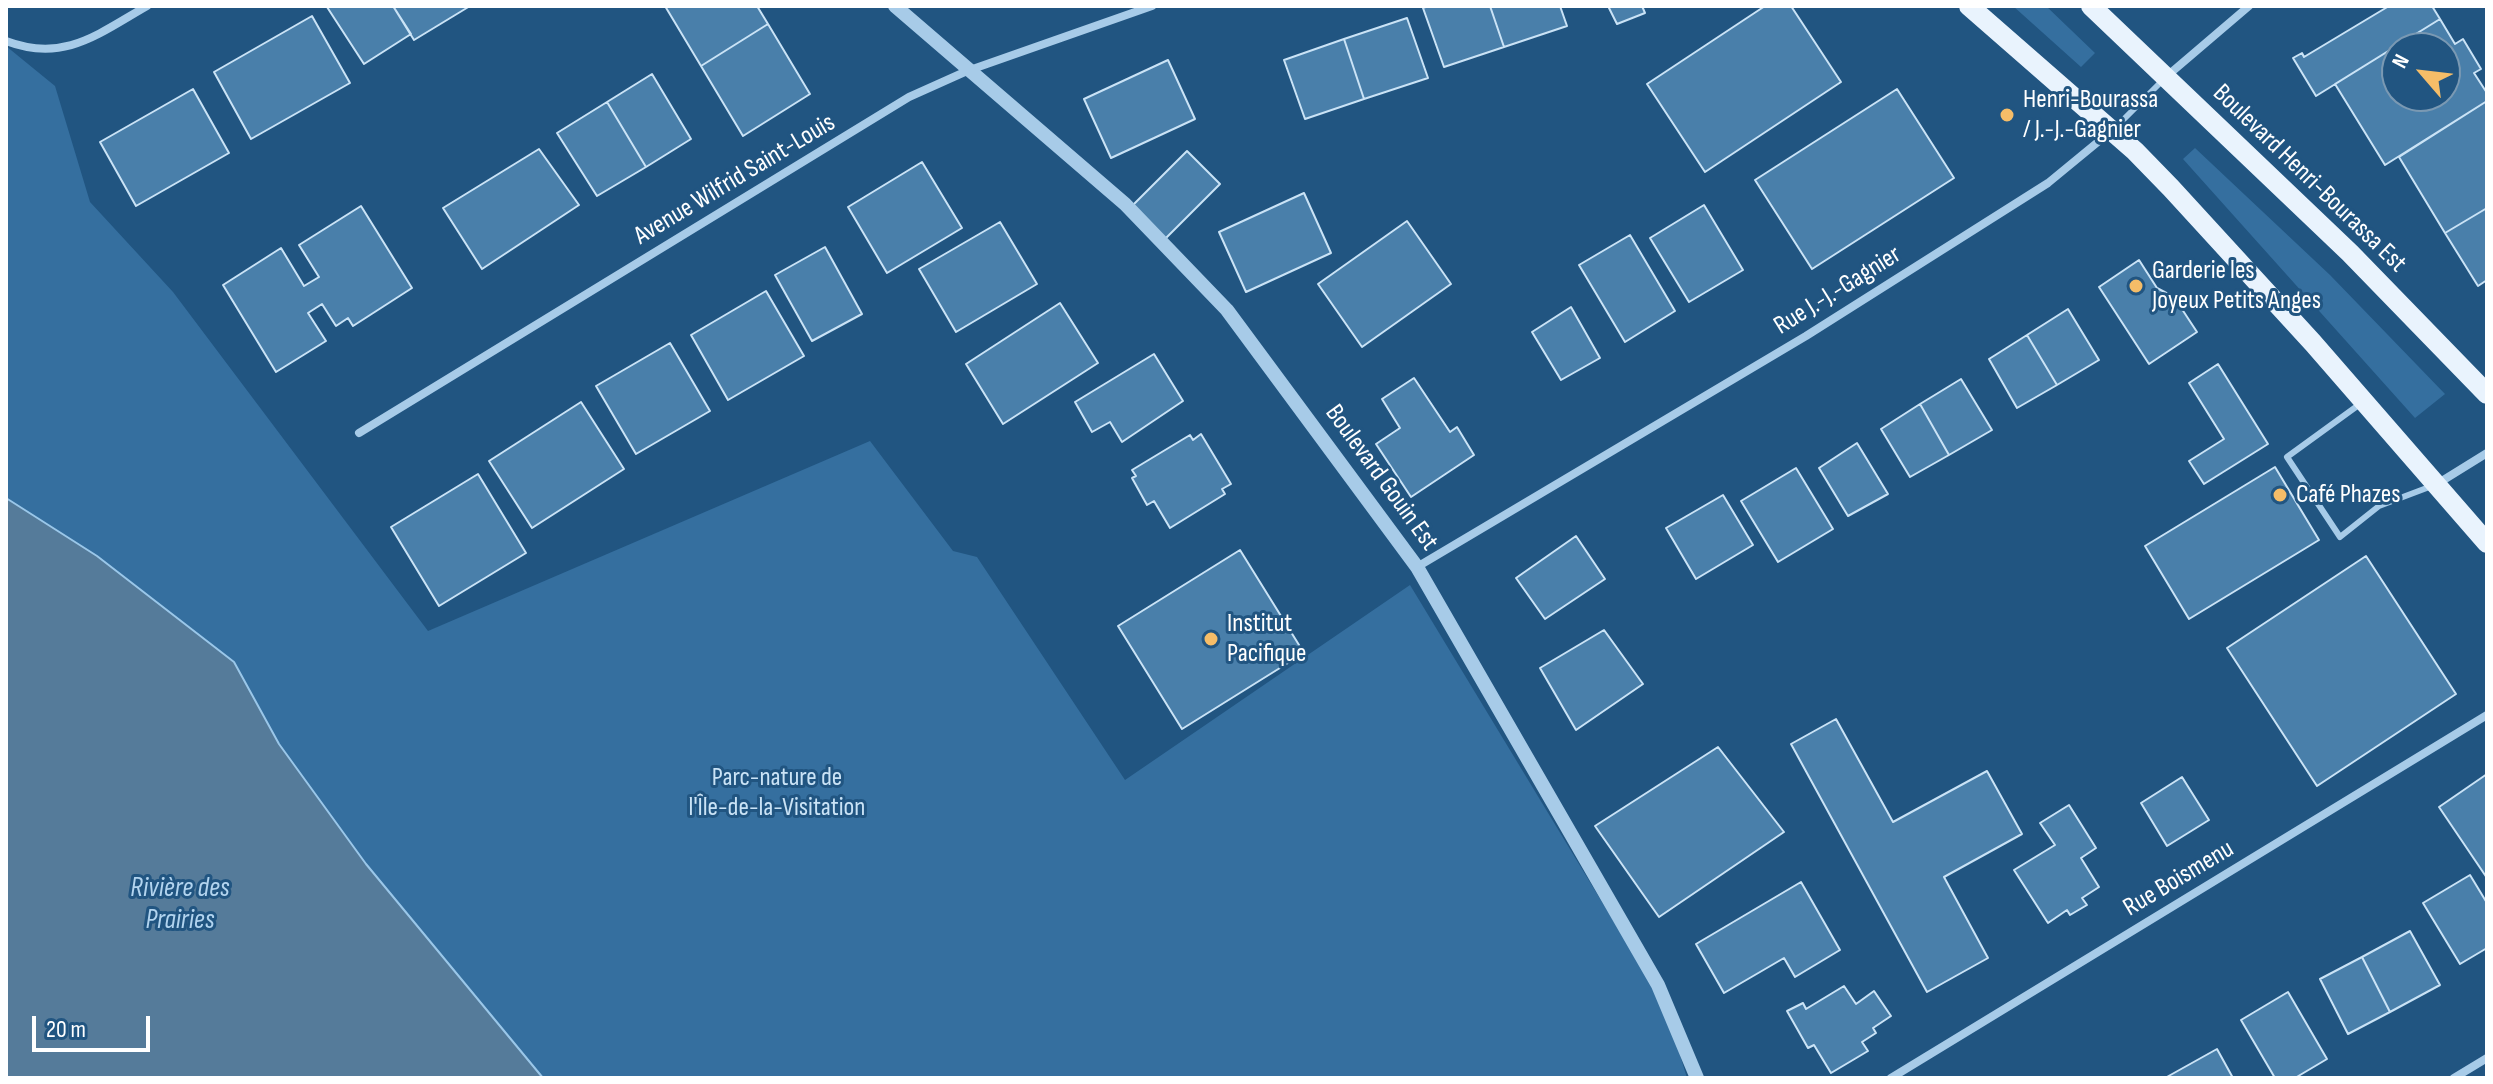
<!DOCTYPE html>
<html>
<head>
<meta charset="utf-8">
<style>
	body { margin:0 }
	#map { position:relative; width:2493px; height:1084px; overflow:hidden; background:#215581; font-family:"Sofia Sans Condensed",sans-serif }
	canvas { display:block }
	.frame { position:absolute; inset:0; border:8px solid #fff; pointer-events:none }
	.north { position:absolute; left:2381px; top:32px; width:80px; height:80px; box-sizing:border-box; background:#215581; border:2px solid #7a99b3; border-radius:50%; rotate:298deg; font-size:22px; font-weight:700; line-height:32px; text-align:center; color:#fff }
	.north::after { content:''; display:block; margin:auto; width:28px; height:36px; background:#f5bd68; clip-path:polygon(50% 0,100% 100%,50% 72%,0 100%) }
	.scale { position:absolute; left:32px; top:1016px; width:118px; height:36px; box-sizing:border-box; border:4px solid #fff; border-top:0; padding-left:10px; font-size:24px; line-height:28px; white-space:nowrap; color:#fff; -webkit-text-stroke:6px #215581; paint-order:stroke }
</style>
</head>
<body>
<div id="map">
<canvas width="2493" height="1084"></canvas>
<div class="frame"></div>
<div class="north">N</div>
<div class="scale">20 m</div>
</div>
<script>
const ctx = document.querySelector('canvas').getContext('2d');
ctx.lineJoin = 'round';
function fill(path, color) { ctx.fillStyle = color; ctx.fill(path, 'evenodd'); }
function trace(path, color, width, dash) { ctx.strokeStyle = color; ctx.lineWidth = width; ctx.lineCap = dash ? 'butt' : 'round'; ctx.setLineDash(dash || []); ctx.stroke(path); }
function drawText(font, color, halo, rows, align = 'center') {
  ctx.font = font + ' "Sofia Sans Condensed",sans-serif'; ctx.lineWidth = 6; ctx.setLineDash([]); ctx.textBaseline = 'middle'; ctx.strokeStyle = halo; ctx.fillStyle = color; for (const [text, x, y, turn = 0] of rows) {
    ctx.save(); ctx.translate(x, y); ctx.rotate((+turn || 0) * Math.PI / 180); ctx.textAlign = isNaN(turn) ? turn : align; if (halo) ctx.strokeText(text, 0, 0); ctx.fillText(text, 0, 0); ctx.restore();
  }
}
const green = new Path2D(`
	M2013,6H2046L2095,53L2081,67Z
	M6,46L55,86L90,202L173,292L428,631L870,441L953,551L977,557L1125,780L1410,585L1665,1006L1687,1078H543L358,863L348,839L279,744L234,662L97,556L6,498Z
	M2195,148L2330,275L2445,394L2415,418L2183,159Z`);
const water = new Path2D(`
	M6,498L97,556L234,662L279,744L366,864L543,1078H6Z`);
const building = new Path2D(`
	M393,6L411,34L364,64L327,7Z
	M393,6H470L414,40Z
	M665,6H757L768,24L701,66Z
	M1428,6H1490L1504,47L1444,67L1423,8Z
	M1490,6H1560L1567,26L1504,47Z
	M1608,6H1642L1645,13L1617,24Z
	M1765,6H1791L1841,82L1705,172L1647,84Z
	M2389,6H2432L2440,19L2316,96L2293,58L2302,53L2304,57Z
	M312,16L350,83L251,139L214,72Z
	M1407,18L1428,78L1364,99L1344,39Z
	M2440,19L2455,44L2463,39L2481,69L2474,73L2487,93V101L2385,165L2335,84ZM2397,48H2445V96H2397Z
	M768,24L810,94L743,136L701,66Z
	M1344,39L1364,99L1305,119L1284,60Z
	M1168,60L1195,119L1111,158L1084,99Z
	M652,74L691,139L646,167L607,102Z
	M193,89L229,153L136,206L100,142Z
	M1897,89L1954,178L1812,269L1755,180Z
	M2487,101V208L2445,233L2399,157Z
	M607,102L646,167L597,196L557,133Z
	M539,149L579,205L482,269L443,208Z
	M1187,151L1220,184L1165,239L1131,207Z
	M922,162L962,228L887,273L848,207Z
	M1304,193L1331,253L1246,292L1219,232Z
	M1704,205L1743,270L1689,302L1650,238Z
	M361,206L412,288L353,326L348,318L336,326L322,304L308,313L326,341L276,372L223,285L281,248L304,286L319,277L299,245Z
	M2487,208V280L2478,286L2445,233Z
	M1407,221L1451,284L1362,347L1318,284Z
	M1000,222L1037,284L956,332L919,269Z
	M1630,235L1675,311L1625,342L1579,265Z
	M825,247L862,314L812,341L775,275Z
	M2139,260L2157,288L2174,297L2197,332L2149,364L2099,287Z
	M766,291L804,356L728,400L691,335Z
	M1060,303L1098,363L1003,424L966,364Z
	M1571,307L1600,358L1561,380L1532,332Z
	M2068,309L2099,360L2057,385L2027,335Z
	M2027,335L2057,385L2017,408L1989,359Z
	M670,343L710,411L636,454L596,386Z
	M1154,354L1183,401L1122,442L1110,422L1092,432L1075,402Z
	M2218,364L2268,444L2204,484L2189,461L2224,439L2189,383Z
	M1414,378L1450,432L1457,427L1474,455L1411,497L1376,444L1400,428L1382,399Z
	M1961,379L1992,430L1949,455L1920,404Z
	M581,402L624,469L532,528L489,461Z
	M1920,404L1949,455L1910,477L1881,429Z
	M1201,434L1231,484L1222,489L1225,494L1170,528L1154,501L1147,505L1132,478L1136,476L1132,470L1190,435L1193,440Z
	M1857,443L1888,494L1848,516L1819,468Z
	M2275,467L2319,540L2189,619L2145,546Z
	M1796,468L1833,529L1778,562L1741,501Z
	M478,474L526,553L439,606L391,527Z
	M1723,495L1753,545L1696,579L1666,528Z
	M1576,536L1605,579L1545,619L1516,578Z
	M1240,550L1304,653L1182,729L1118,626Z
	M2366,556L2456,694L2317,786L2227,648Z
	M1604,630L1643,684L1576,730L1540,668Z
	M1836,719L1893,822L1987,771L2022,834L1944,877L1988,958L1927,992L1791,744Z
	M1718,747L1784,832L1659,917L1595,826Z
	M2487,774V878L2439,807Z
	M2182,777L2209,820L2167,846L2141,803Z
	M2069,805L2096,848L2081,858L2099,887L2082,898L2087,905L2070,915L2067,910L2048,923L2014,870L2055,845L2040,823Z
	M2470,875L2487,903V948L2460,964L2423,903Z
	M1801,882L1840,950L1795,977L1784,958L1724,993L1696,944Z
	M2410,931L2440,985L2390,1012L2362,957Z
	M2362,957L2390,1012L2348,1034L2320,979Z
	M1844,986L1856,1004L1874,991L1891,1016L1873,1028L1876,1033L1862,1042L1868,1051L1831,1073L1814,1045L1808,1048L1787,1011L1803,1003L1806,1009Z
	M2288,992L2327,1059L2295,1078H2275L2241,1020Z
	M2217,1049L2233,1078H2165Z`);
const service = new Path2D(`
	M2115,128L2163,80
	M2360,404L2287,457L2340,537L2379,506L2432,486`);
const minor = new Path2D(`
	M6,41C64,63 98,34 147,6
	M2167,76L2249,6
	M359,433L909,97L967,71L1152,6
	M2437,484L2487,453
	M1417,567L1806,336L2048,183L2110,132
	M1891,1078L2487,715
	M2454,1078L2487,1058`);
const tertiary = new Path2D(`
	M895,6L1125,204L1227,310L1417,567L1658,985L1697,1078`);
const primary = new Path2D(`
	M1969,6L2135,151L2171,188L2313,343L2487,543
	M2091,6L2350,253L2487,394`);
const markers = [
	[2007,115,8,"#f5bd68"],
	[2136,286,8,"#f5bd68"],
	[2280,495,8,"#f5bd68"],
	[1211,639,8,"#f5bd68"]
];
const poiNames = [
	["Henri-Bourassa",2023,100],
	["/ J.-J.-Gagnier",2023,130],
	["Garderie les",2152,271],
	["Joyeux Petits Anges",2152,301],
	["Café Phazes",2296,495],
	["Institut",1227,624],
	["Pacifique",1227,654]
];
const streetNames = [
	["Boulevard Henri-Bourassa Est",2309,179,44],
	["Avenue Wilfrid Saint-Louis",735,180,-31],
	["Rue J.-J.-Gagnier",1838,291,-32],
	["Boulevard Gouin Est",1381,478,54],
	["Rue Boismenu",2179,879,-31]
];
const parkNames = [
	["Parc-nature de",777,778],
	["l'Île-de-la-Visitation",777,808]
];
const waterNames = [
	["Rivière des",180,889],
	["Prairies",180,921]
];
fill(green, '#356f9f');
fill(water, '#557b9a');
trace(water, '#9ac7e9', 2);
fill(building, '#497faa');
trace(building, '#cae3f6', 2);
trace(service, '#a7cbe8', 6);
trace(minor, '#a7cbe8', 8);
trace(tertiary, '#a7cbe8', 14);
trace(primary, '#e9f3fd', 20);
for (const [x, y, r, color] of markers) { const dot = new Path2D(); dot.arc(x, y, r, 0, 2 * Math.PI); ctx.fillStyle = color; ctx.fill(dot); trace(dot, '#215581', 3); }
drawText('26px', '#fff', '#215581', poiNames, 'left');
drawText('26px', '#fff', '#215581', streetNames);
drawText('26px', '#cae3f6', '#215581', parkNames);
drawText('italic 28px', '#b2d4ef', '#215581', waterNames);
</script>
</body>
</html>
